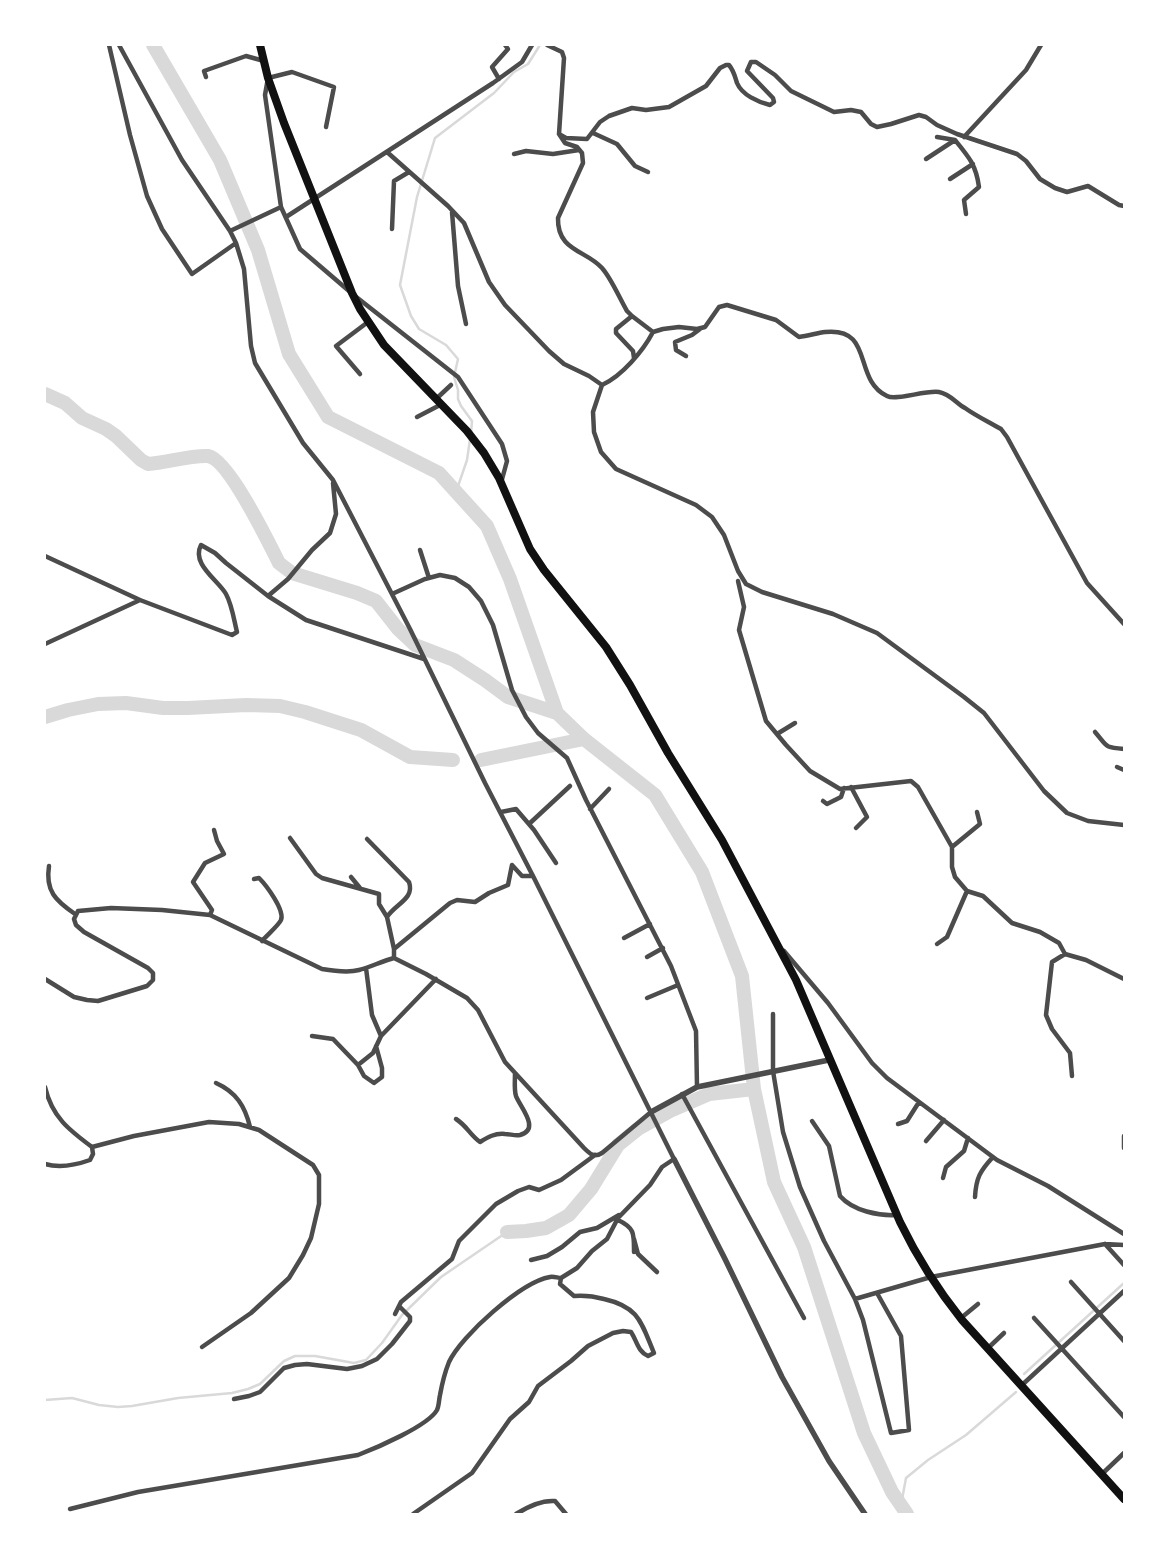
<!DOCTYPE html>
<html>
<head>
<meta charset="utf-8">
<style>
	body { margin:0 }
	#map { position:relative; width:1169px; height:1559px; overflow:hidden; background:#fff; font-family:"Asap Condensed",sans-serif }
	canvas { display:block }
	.frame { position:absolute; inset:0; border:46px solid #fff; pointer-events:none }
</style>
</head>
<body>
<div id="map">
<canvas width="1169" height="1559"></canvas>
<div class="frame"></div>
</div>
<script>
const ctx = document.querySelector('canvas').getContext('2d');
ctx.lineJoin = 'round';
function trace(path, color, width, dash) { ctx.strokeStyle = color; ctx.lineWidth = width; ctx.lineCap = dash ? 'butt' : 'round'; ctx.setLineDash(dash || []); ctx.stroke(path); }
const stream = new Path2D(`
	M471,434L472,421L461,406L458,399V390L454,377L458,359L446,345L419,329L411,316L400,285L417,197L435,138L494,93L514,72L528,64L540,45
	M456,492L467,460L470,439
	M1024,1374L1124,1283
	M45,1400L72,1398L99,1405L118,1407L132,1406L178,1398L232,1393L248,1389L260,1384L284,1361L295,1356H315L354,1363L366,1360L382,1343L402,1315L441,1277L507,1232
	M901,1505L906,1478L928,1460L966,1435L1016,1392`);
const river = new Path2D(`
	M153,45L220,160L258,250L289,354L328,417L439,473L487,526L510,579L557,713L584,739L655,795L702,872L742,976L754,1089L774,1182L804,1247L864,1433L892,1492L907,1514
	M45,394L65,403L82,418L106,429L116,436L141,460L148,464C166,463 190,455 208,456C228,459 269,543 279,563L292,573L357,593L376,601L398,629L415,645L454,660L485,680L508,697L557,713
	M45,717L68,710L98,704L126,703L163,708H188L246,705L280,706L305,712L361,730L410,757L453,760
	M481,760L584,739
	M507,1232L526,1231L546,1228L569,1215L591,1189L618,1145L638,1129L672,1110L709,1094L754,1089`);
const minor = new Path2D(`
	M109,45L130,135L147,196L162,229L192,274L236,243
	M547,45L562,52L564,58L559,134L565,143L577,147L582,153L583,163L558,218C557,251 586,250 602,268C611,278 620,299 627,311L632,316
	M206,77L204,71L246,56L264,61
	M499,79L492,67L508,49L505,45
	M593,133L617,144L635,166L648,172
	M559,134L566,138L587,139L600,122L609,116L632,108L646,110L669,107L706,86L720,68L726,65H729C734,71 735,77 737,83C742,95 758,102 770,105L774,102L773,98L747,71L751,62H756L775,75L791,91L834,112L851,110L861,112L871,124L877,127L891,124L919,115L926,117L937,125L957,134L1017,154L1026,161L1040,179L1055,188L1067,192L1088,186L1119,205L1124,206
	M937,137L955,140
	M964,137L1026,70L1041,45
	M387,152L448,206L464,223L489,282L505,305L549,351L564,364L589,376L602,385
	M514,154L526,151L553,154L579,150
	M926,159L955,140C969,157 976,165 979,187L964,200L966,214
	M950,179L973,164
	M281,207L300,249L349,291
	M452,212L458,286L466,324
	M286,216V217L493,83L522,62L532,45
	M392,229L394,181L409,172
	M230,231L281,207L265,95L268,78L292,72L334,87L326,127
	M355,296L458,377L502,444L507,461L501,483
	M686,356L676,350L675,342L692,335L700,329
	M634,358L633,351L616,333V329L632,316L653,332
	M360,374L336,346L368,322
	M436,399L451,385
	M417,417L442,404
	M420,550L429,578
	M45,556L140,600L232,635L237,632C234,620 232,605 226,594C218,580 191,564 201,545L215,553L226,563L268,596L306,620L424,659
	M738,581L744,607L739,630L766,721L786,745L810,771L840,789L911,781L918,787L952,847V867L955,877L967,891L983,896L1012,923L1040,932L1059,943L1065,954
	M392,594L425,579L440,575L455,578L469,587L481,601L493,625L512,690L526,717L538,733L567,758L586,800L671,966L696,1031L697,1087
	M268,596L288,579L312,550L330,533L336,514L333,483
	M1124,624L1087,583L1007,437L1001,429C989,422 976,416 965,408C956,403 950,394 939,392C925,390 896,401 887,396C852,379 875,327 825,332C817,333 808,336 799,337L776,320L727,305L719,307L705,327L697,329L679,327L663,329L653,332C643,351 622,376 602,385L593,412L594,432L601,452L616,469L696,505L712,517L724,535L738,571L746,584L762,592L833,614L877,633L964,697L984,713L1044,791L1067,813L1088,821L1124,825
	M45,644L140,600
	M1095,732C1108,747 1103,747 1124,749
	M777,734L795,723
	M1117,767L1124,770
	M851,787L867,817L856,828
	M823,801L827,804L841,797L844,788
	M590,809L609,789
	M501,812L516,809L534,830L556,863
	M529,824L570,786
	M290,838L316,874L322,878L379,894V904L387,917
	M367,839L409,882C415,899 395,904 387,917L394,949
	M952,847L980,824L977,812
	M49,866C45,891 56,901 75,914
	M351,877L360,888
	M254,879L259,878C266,885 285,910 281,920C279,925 266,936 262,941
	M210,915L212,910L193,882L205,863L224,854L217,841L214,830
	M624,938L650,924
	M937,944L947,937L967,891
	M784,951L828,1003L872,1063L887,1078L997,1160L1048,1186L1124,1234
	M647,957L663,948
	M394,958V949L450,903L457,900L475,902L489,893L508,885L512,865L522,876H533
	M366,968L372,1015L381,1036L436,979
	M45,979L74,997L87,1000L98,1001L147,986L153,980V973L148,968L84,932L76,925L74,919L78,911L111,908L162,910L210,915L322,969C334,971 348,973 359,970C371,967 382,961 394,958L426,974L467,998L478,1010L505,1062L584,1148C590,1154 594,1158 602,1153L651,1112
	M647,998L678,985
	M773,1014V1071L783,1132L800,1187L824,1241L855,1299L863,1320L891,1433L909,1430L901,1336L877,1293
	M312,1036L333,1039L358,1065L373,1053L381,1036
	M358,1065L364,1076L374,1083L382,1077V1068L376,1046
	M1072,1076L1070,1053L1052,1029L1046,1015L1052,962L1065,954L1086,960L1124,979
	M216,1083C236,1092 245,1106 250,1127
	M45,1087C52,1117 69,1130 92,1147L134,1136L209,1122L239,1124L259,1130L313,1165L319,1175V1204L311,1238L303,1255L289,1278L251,1313L202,1347
	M682,1094L804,1318
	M456,1119C467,1126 470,1135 480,1142C488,1137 495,1133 505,1134C510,1134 515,1136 520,1135C541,1129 520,1107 516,1096C514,1090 515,1080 515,1073
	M812,1121L829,1146L840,1196C853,1211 879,1216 897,1215
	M898,1124L907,1121L919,1102
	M1124,1136V1148
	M926,1141L944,1120
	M45,1164C59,1168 76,1165 90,1160L93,1154L92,1147
	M943,1178L946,1167L964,1151L968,1138
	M975,1197C976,1178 980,1171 993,1157
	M618,1220C635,1228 634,1234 634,1252
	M634,1239L638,1254L657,1272
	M1105,1244L1124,1265
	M531,1260L547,1256L562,1247L580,1232L597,1228L619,1215
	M1071,1282L1124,1341
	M855,1299L931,1277L1105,1244L1124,1245
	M395,1314L401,1302L452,1259L459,1241L496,1204L518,1191L529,1187L539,1190L561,1180L595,1155
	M961,1318L978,1304
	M1034,1318L1124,1417
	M987,1349L1004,1333
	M1022,1385L1124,1291
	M234,1399L249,1396L260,1392L284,1368L295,1365L307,1364L347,1369L362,1366L377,1359L392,1344L410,1321V1317L400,1307
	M1102,1474L1124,1453
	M70,1509L138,1492L358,1455C376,1448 428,1426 437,1410C439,1406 439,1399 440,1395C442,1384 445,1372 449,1362C461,1336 521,1282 550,1277C553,1276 558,1278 561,1278L577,1268L592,1251L607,1239L618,1218L650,1185L662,1167L674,1159L533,876L485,783L410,629L333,480L303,443L255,363L251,346L244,269L236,243L230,231L182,160L119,45
	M413,1514L472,1473L510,1419L529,1402L538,1386L571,1361L588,1346L613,1333L623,1331L631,1332C637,1341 638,1352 648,1356L654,1353C641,1322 639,1307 604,1299C593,1296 585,1295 574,1296L560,1284L561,1278
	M516,1514C527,1507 542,1500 555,1501L566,1514`);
const tertiary = new Path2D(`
	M651,1112L697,1087L829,1060
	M674,1159L725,1259L782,1377L829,1461L865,1514`);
const trunk = new Path2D(`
	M260,45L268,78L284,123L352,293L360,309L384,345L467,431L484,453L499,478L530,549L544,570L606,647L630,685L668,753L722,840L796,980L900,1222C917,1257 938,1290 962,1320L1124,1499`);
trace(stream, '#d9d9d9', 2.5);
trace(river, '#d9d9d9', 14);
trace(minor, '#4c4c4c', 4.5);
trace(tertiary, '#4c4c4c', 5.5);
trace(trunk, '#111', 8);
</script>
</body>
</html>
